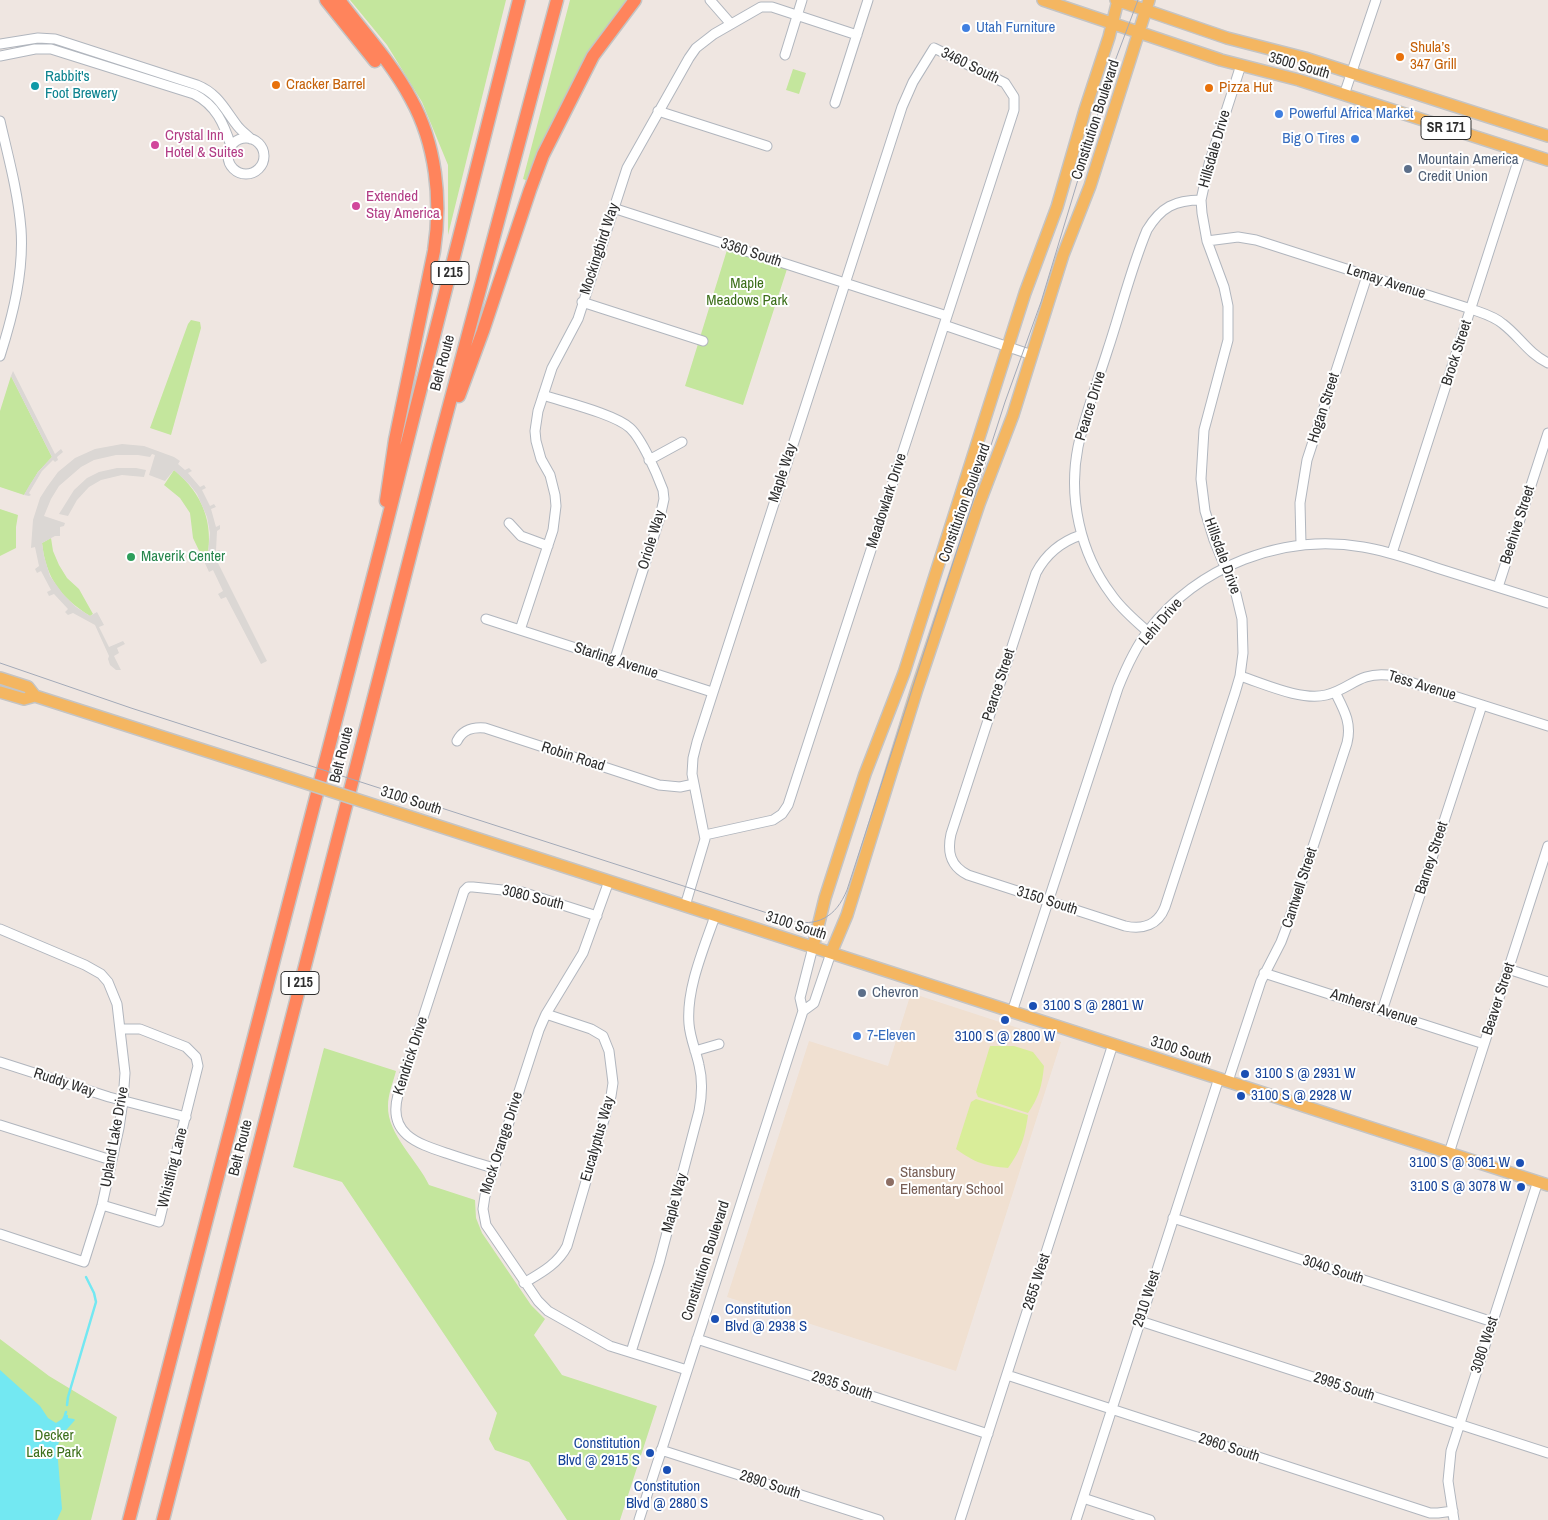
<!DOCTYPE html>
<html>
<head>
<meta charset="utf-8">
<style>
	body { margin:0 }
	canvas { display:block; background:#efe6e1 }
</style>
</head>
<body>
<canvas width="1548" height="1520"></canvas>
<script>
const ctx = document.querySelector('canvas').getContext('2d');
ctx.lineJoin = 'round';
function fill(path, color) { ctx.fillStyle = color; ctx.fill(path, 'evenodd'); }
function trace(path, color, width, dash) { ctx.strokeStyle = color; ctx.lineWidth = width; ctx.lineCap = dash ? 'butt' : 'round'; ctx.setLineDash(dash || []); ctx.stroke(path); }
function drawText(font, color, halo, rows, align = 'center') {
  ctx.font = font + ' "Archivo Narrow",sans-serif'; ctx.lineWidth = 4; ctx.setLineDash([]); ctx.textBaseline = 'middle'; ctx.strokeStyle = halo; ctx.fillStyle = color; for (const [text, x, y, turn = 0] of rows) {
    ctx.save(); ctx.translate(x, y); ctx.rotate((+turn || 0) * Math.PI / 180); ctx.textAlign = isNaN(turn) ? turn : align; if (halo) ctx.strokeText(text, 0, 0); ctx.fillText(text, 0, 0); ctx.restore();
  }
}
const education = new Path2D(`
	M911,993L1061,1042L956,1371L727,1297L809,1041L888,1066Z`);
const green = new Path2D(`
	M350,0H506L448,235V165L422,102L387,45Z
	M570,0H630L528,181L523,179Z
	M793,69L806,73L799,94L786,90Z
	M727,250L787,269L743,405L685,386Z
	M191,320L200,322L201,328L171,435L150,428L188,324Z
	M11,376L52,457L38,472L24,495L0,487V411Z
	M174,470C203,494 214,523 207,560L204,561L193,538L190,513L180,498L164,485Z
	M0,509L18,515L16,527V548L0,556Z
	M51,538L53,551L59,565L67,578L79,589L93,614L90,616C60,597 46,578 42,543Z
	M324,1048L396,1071C393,1083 388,1094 388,1106C387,1134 418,1161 429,1185L475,1200L476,1218L482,1233L531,1305L545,1319L534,1335L562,1375L657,1406L620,1520H567L529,1462L495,1450L489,1439L497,1413L342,1182L293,1167Z
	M0,1339L49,1376L117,1417L91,1520H0Z`);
const pitch = new Path2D(`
	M990,1046H1014L1033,1052L1044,1066C1042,1086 1039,1097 1028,1113L978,1097L976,1092Z
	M976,1099L1028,1115C1025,1137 1021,1150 1008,1168C986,1166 975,1163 956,1149L971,1102Z`);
const plaza = new Path2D(`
	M13,371L55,454L61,449L63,452L57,457L58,460L55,462L53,460L42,471L29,493L31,495L29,496L24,495L29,486L38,472L52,457L11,376Z
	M122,444L144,446L174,457L180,461L178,464L185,470L189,468L192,471L188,473L200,487L204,485L206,488L202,490L210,506L214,504L216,507L211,509L216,527L220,525V529L217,531L216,551L220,550L218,563L267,661L261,664L226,597L221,599L218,594L223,591L213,570L209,572L204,561L207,560L208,554L210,533L207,517L197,494L190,485L174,470L165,481L149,475L155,455L152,454L150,457L138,455H116L94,460L81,467L59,486L51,499L44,516L65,523L64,526L60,527V536H55L42,543L44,556L50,576L63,594L76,607L90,616L97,612L104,625L99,627L109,647L123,641L125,644L117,648L119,653L114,656L121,670H116L110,665L108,659L109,656L95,625L73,613L68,615L65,612L68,609L54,594L49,596L47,592L51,590L41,571L37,573L35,569L39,566L35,547L31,548L33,520L40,498L47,487L58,472L75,458L95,449Z
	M117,468H136L146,470L144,477L122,475L101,480L89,487L77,500L68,516L59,514L74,490L87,478L99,472Z`);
const water = new Path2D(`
	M0,1370L40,1406L48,1418L56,1423L62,1419L64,1415H68V1418L74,1419L75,1420L61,1436L57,1448L62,1509L57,1520H0Z`);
const stream = new Path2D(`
	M67,1405L68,1397L96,1302L94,1293L86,1277
	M65,1415L66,1412`);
const minor = new Path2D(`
	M710,0L731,24
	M0,44L38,38L55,39L197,85C217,93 224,108 236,124C240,130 246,134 251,139
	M785,55L802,0
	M0,56L35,49H51L194,94C216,105 224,124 231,146
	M1344,95L1376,0
	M835,103L868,0
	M658,111L767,146
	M0,121C8,156 18,192 21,229C24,272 13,315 0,356
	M228 156a18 18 0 1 1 36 0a18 18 0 1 1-36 0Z
	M613,208L947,316
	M1207,241L1238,237L1256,240L1471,309C1482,313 1494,316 1503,324C1519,336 1529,354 1548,363
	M582,302L703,341
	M944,325L1032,355
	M543,395C564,402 615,414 630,428C642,439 657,474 663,490L664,499L660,517L614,661
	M649,460L682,442
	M509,523L521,536L548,546
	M1081,535C1060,542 1046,554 1036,573L951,834C947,852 950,866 968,875L1125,926C1143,930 1158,925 1165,907L1235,693L1240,676L1243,653L1242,619L1236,594L1214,540L1205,511L1201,479L1204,430L1228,340V306L1224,287L1207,241L1202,213L1201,200L1209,164L1241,65
	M1301,544L1300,503L1307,460L1367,276
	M1392,553L1521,152
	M1498,587L1548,433
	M486,619L712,692
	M520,630L553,530L556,506L555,495L550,475L541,459L536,441L535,431L538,411L552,368L578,319L627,168L689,58L696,48L714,34L761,7H772L857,35
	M1148,632C1135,620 1121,609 1111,594C1080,553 1068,497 1078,447C1085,414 1098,381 1108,349C1121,310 1131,268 1147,230C1161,207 1175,200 1201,200
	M1240,676C1265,684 1301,701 1326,695C1351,689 1358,672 1388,675L1548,726
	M457,741C463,729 473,727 485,728L659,785L680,787L694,784
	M609,881L583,953L546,1014L539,1030L485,1196L483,1209L486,1225L538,1301L548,1311L610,1346L687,1370
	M685,906L705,839L692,774L693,758L697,742L902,107L913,82L934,48L1005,83L1014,97V110L788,805L782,814L773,820L705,835
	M0,929L85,965L101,974L108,982L117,1004L125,1073L123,1101L119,1128L102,1205L84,1262L0,1234
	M1508,969L1548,982
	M1264,973L1484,1044
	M803,1011L814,1003L831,953
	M1382,1011L1482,705
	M1012,1012L1118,688C1126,668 1135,648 1148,631C1198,566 1283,533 1363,547C1389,551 1415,561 1440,569C1476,580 1512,592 1548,603
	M695,1051L719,1044
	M0,1062L109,1097L186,1117
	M1228,1081L1261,981L1281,942L1287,926L1347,743C1352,723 1344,710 1335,692
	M0,1125L111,1160
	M1449,1153L1548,846
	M494,1168C479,1164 464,1159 449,1154C419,1144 387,1135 398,1095L464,891L468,887H473L522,892L597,916
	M102,1205L159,1222L198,1066L196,1057L186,1047L140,1029H121
	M1173,1218L1493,1322
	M524,1283C541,1273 558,1264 567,1246L611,1096L613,1083L609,1051L603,1036L591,1029L546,1014
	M1140,1321L1548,1453
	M697,1339L988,1434
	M631,1352L659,1263L699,1111C702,1096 703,1081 699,1065C696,1051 690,1038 689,1024C686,989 704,948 715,916
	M1007,1375L1430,1513H1438L1453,1511
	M661,1450L879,1520
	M1083,1498L1150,1520
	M639,1520L803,1011L800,998L813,947
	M960,1520L1113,1044
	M1076,1520L1219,1078
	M1454,1520L1448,1481L1451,1451L1538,1181`);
const major = new Path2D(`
	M1043,0L1221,60L1299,80L1548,160
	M1116,0L1227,38L1305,58L1548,136
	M0,678L28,687L35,696L278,774
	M0,692L24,699L35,696
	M386,809L1548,1185
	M813,947L825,898L865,774L904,673L1025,293L1057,207L1085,110L1109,37L1118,0
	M831,953L847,915L917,689L979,504L1013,415L1063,255L1090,186L1149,0`);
const highway = new Path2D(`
	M326,0L375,61
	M339,0C363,32 392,63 411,99C436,144 442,200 434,251L395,440L386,501
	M459,396L483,331L530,190L543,155L593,56L635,0
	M129,1520L381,546L519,0
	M163,1520L438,447L557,0`);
const tram = new Path2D(`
	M0,663L131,708L789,920C817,928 836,917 847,890L1005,402L1041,302L1109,77L1138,0`);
const majorBridge = new Path2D(`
	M278,774L386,809`);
const markers = [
	[966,28,5,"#3f7fe0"],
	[1400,57,5,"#e8710a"],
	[276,85,5,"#e8710a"],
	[35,86,5,"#0f9aa8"],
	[1209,88,5,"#e8710a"],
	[1279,114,5,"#3f7fe0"],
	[1355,139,5,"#3f7fe0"],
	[155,145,5,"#d1479c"],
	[1408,169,5,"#5c6f8a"],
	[356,206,5,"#d1479c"],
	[131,557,5,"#2e9e5b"],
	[862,993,5,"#5c6f8a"],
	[1033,1006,5,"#1a4fb4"],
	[1005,1020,5,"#1a4fb4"],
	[857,1036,5,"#3f7fe0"],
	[1245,1074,5,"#1a4fb4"],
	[1241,1096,5,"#1a4fb4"],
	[1520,1163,5,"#1a4fb4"],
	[890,1182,5,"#8d6e63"],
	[1521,1187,5,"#1a4fb4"],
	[715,1319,5,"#1a4fb4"],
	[650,1453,5,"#1a4fb4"],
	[667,1470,5,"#1a4fb4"]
];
const shields = [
	[1446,128,50],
	[450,273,38],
	[300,983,38]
];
const shieldNames = [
	["SR 171",1446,128],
	["I 215",450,273],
	["I 215",300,983]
];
const shopNames = [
	["Utah Furniture",976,28],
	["Powerful Africa Market",1289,114],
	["Big O Tires",1345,139,"right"],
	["7-Eleven",867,1036]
];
const foodNames = [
	["Shula’s",1410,48],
	["347 Grill",1410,65],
	["Cracker Barrel",286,85],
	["Pizza Hut",1219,88]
];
const streetNames = [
	["3460 South",970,66,26],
	["3500 South",1299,66,16],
	["Constitution Boulevard",1096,120,-72],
	["Hillsdale Drive",1215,149,-74],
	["Mockingbird Way",600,249,-72],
	["3360 South",751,253,18],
	["Lemay Avenue",1386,282,18],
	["Brock Street",1457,353,-72],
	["Belt Route",443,363,-75],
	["Pearce Drive",1091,406,-73],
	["Hogan Street",1324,408,-72],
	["Maple Way",783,473,-72],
	["Meadowlark Drive",887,501,-72],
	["Constitution Boulevard",965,503,-70],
	["Beehive Street",1518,525,-72],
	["Oriole Way",652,540,-73],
	["Hillsdale Drive",1222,556,70],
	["Lehi Drive",1161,622,-49],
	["Starling Avenue",616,661,18],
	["Pearce Street",999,685,-72],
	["Tess Avenue",1422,686,17],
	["Belt Route",342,755,-76],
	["Robin Road",573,757,18],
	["3100 South",411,801,18],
	["Barney Street",1432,858,-72],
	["Cantwell Street",1300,888,-72],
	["3080 South",533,898,14],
	["3150 South",1047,901,18],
	["3100 South",796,926,18],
	["Beaver Street",1499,999,-72],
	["Amherst Avenue",1374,1008,18],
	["3100 South",1181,1051,18],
	["Kendrick Drive",411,1056,-72],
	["Ruddy Way",64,1083,18],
	["Upland Lake Drive",115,1137,-80],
	["Eucalyptus Way",598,1139,-74],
	["Mock Orange Drive",502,1143,-72],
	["Belt Route",241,1148,-76],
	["Whistling Lane",173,1168,-76],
	["Maple Way",675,1203,-75],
	["Constitution Boulevard",706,1261,-72],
	["3040 South",1333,1270,18],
	["2855 West",1037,1282,-72],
	["2910 West",1147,1299,-72],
	["3080 West",1485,1345,-72],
	["2935 South",842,1386,18],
	["2995 South",1344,1387,18],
	["2960 South",1229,1448,18],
	["2890 South",770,1485,18]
];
const cultureNames = [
	["Rabbit's",45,77],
	["Foot Brewery",45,94]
];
const hotelNames = [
	["Crystal Inn",165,136],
	["Hotel & Suites",165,153],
	["Extended",366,197],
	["Stay America",366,214]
];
const serviceNames = [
	["Mountain America",1418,160],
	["Credit Union",1418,177],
	["Chevron",872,993]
];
const parkNames = [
	["Maple",747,284],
	["Meadows Park",747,301],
	["Decker",54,1436],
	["Lake Park",54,1453]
];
const leisureNames = [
	["Maverik Center",141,557]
];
const transitNames = [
	["3100 S @ 2801 W",1043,1006],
	["3100 S @ 2800 W",1005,1037,"center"],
	["3100 S @ 2931 W",1255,1074],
	["3100 S @ 2928 W",1251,1096],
	["3100 S @ 3061 W",1510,1163,"right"],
	["3100 S @ 3078 W",1511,1187,"right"],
	["Constitution",725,1310],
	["Blvd @ 2938 S",725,1327],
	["Constitution",640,1444,"right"],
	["Blvd @ 2915 S",640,1461,"right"],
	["Constitution",667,1487,"center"],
	["Blvd @ 2880 S",667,1504,"center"]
];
const educationNames = [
	["Stansbury",900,1173],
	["Elementary School",900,1190]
];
fill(education, '#f0e0d1');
fill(green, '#c4e69d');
fill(pitch, '#d9ed99');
fill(plaza, '#dbd7d4');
fill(water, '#73e8f2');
trace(stream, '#73e8f2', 2.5);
trace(minor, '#b1b6be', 11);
trace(major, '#c4c4c4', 14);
trace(highway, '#c4c4c4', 15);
trace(minor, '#fff', 9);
trace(major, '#f4b661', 11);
trace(highway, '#ff845c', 12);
trace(tram, '#a3aab8', 1);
trace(majorBridge, '#c4c4c4', 14, []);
trace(majorBridge, '#f4b661', 11);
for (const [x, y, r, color] of markers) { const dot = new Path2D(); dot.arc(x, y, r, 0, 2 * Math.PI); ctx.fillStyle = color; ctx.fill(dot); trace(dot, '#fff', 2); }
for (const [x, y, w] of shields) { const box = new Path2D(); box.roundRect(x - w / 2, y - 11.5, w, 23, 4); ctx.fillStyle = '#fff'; ctx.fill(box); trace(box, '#2e2e2e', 1); }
drawText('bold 14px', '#2e2e2e', null, shieldNames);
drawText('15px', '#366cbe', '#fff', shopNames, 'left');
drawText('15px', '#c56008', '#fff', foodNames, 'left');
drawText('15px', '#2e2e2e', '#fff', streetNames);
drawText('15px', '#0d838f', '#fff', cultureNames, 'left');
drawText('15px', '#b23c85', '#fff', hotelNames, 'left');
drawText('15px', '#4e5e75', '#fff', serviceNames, 'left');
drawText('15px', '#3c6f1a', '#fff', parkNames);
drawText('15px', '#27864d', '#fff', leisureNames, 'left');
drawText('15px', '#164399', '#fff', transitNames, 'left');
drawText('15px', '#785e54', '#fff', educationNames, 'left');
</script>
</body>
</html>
